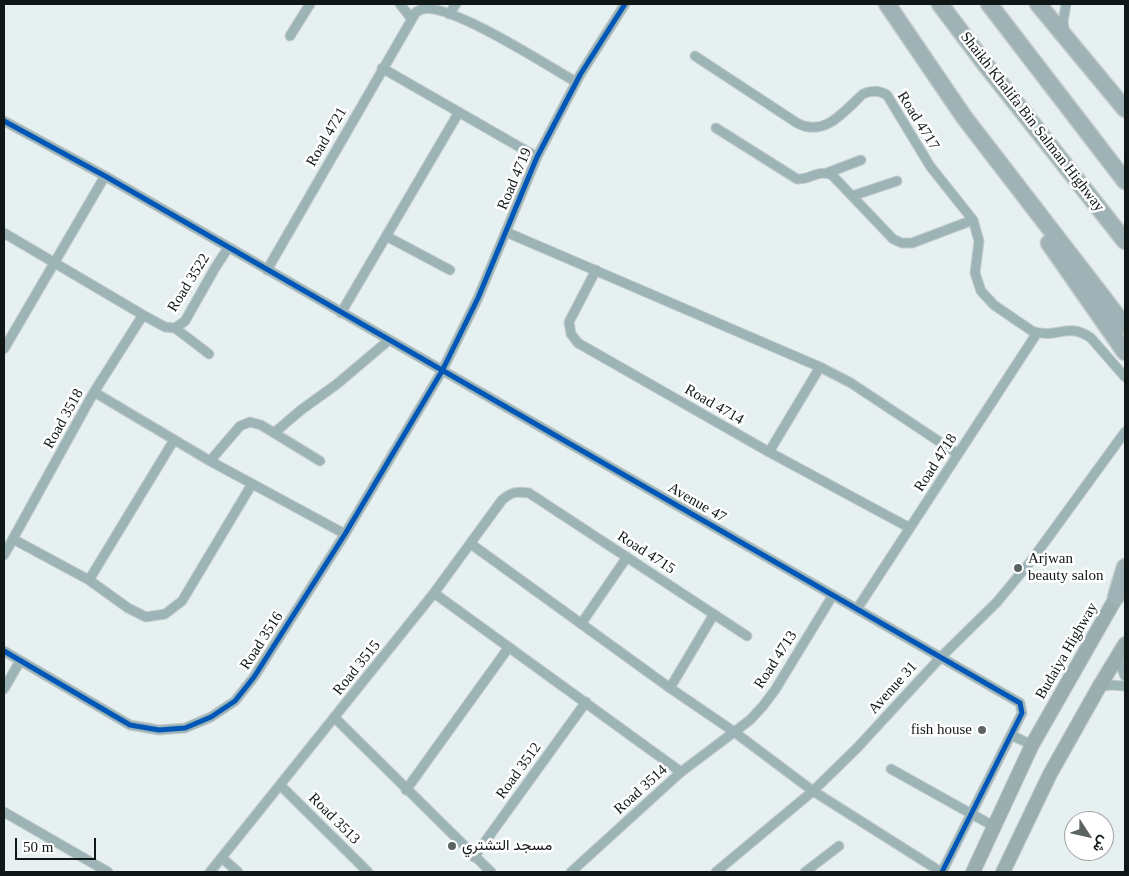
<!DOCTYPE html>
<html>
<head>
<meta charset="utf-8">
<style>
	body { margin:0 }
	#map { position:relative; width:1129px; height:876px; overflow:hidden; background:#e6f0f1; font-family:"Times New Roman",Vazirmatn,serif }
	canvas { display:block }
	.frame { position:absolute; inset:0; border:5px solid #101717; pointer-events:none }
	.north { position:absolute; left:1064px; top:811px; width:50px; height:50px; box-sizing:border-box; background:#fff; border:1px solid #9fa2a2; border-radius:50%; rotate:125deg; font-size:14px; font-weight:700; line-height:20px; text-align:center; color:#101717 }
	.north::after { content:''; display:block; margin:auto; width:18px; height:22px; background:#5b6363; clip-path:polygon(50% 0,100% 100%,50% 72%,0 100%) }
	.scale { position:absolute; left:15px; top:838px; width:81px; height:22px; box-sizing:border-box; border:2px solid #101717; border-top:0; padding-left:6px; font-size:15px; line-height:18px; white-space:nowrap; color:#101717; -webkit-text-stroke:4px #fff; paint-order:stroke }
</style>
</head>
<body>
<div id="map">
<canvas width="1129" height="876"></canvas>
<div class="frame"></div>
<div class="north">ش</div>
<div class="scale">50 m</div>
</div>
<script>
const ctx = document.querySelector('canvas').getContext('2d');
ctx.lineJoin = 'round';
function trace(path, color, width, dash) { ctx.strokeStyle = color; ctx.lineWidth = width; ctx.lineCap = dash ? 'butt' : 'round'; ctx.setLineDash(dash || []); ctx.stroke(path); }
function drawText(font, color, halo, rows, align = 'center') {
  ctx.font = font + ' "Times New Roman",Vazirmatn,serif'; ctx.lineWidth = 5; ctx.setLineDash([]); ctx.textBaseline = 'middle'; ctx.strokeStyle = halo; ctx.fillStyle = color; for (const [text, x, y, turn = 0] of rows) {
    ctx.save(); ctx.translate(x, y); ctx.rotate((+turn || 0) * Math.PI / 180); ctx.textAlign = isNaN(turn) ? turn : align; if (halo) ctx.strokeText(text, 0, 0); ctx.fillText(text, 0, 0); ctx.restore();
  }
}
const minor = new Path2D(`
	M400,4L411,18
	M449,14L456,4
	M1065,32L1063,22L1066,4
	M290,36L310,4
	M695,56L797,123C825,138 844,111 863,94C872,90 879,90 887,95L930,166L973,220L979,241L975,273L981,291L994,305L1032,331C1056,340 1067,321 1091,338L1125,377
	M382,68L537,157
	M4,121L105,176L1020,703L1022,713L942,872
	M716,128L797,179C810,180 818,169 832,175L893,239L902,243H912L973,220
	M827,173L861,160
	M852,196L897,181
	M506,232L820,367L851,383L958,454
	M4,233L143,315L165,327L175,328L185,321L215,268L228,248
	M386,236L450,270
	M267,270L416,12C419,11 421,9 423,9C451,3 548,66 576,82
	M596,270L569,322L571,334L578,343L769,452L910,528
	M341,313L459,112
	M175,328L209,354
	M4,349L105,176
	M94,392L210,461L345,534
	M274,433L301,410L337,384L389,340
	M769,452L820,367
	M210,461L240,426L250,422L261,425L320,461
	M13,539L89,580L128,608L146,617L165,614L182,601L252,484
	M471,544L670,688L733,731L813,791L941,872
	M4,555L94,392L143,315
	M89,580L174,440
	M434,593L681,772
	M857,609L1037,333
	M581,624L627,557
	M4,651L130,725L159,730L185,728L211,717L235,701L254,677L345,534L442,371L478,298L537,157L580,75L625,4
	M1117,657L1125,676
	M1099,687L1110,685L1125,686
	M670,688L714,614
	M4,689L20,661
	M335,718L491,872
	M1011,735L1032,745
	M891,769L995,827
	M280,785L368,872
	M406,790L509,647
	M4,812L108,872
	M474,857L586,702
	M222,858L238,872
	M210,872L434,593L502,500C511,492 517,491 529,493L747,636
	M571,872L681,772L750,720L763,706L775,690L833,595
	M716,872L813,791L857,748L940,658L997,602L1031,561L1125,432
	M805,872L839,846`);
const primary = new Path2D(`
	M973,872L1032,745L1121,589
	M1003,872L1050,774L1099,687L1125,644`);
const motorway = new Path2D(`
	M887,4L964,117L1125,326
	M940,4L985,64L1125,241
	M989,4L1125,181
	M1038,4L1125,109
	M1049,243L1125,352
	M1116,597L1125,567`);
const cycleway = new Path2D(`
	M4,121L105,176L1020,703L1022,713L942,872
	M4,651L130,725L159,730L185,728L211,717L235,701L254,677L345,534L442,371L478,298L537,157L580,75L625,4`);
const markers = [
	[1018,568,5,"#5b6363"],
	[982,730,5,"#5b6363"],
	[452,846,5,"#5b6363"]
];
const streetNames = [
	["Road 4717",918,121,58],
	["Shaikh Khalifa Bin Salman Highway",1032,122,52],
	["Road 4721",327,137,-60],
	["Road 4719",515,179,-67],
	["Road 3522",189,283,-58],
	["Road 4714",714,405,30],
	["Road 3518",64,419,-61],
	["Road 4718",936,463,-57],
	["Avenue 47",697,503,30],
	["Road 4715",646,553,33],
	["Road 3516",262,641,-57],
	["Budaiya Highway",1067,651,-60],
	["Road 4713",776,660,-57],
	["Road 3515",357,668,-51],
	["Avenue 31",893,688,-48],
	["Road 3512",519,771,-54],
	["Road 3514",641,790,-42],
	["Road 3513",334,819,45]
];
const poiNames = [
	["Arjwan",1028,559],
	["beauty salon",1028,576],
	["fish house",972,730,"right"],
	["مسجد التشتري",462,846]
];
trace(minor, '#c5cccd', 11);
trace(primary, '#c5cccd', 16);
trace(motorway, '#c5cccd', 19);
trace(minor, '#9db4b6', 9);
trace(primary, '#9aaeb0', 14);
trace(motorway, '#9fb2b5', 16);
trace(cycleway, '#0057b8', 5);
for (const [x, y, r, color] of markers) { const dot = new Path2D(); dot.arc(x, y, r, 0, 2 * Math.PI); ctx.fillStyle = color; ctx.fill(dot); trace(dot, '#fff', 2); }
drawText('15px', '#101717', '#fff', streetNames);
drawText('15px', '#101717', '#fff', poiNames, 'left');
</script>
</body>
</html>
